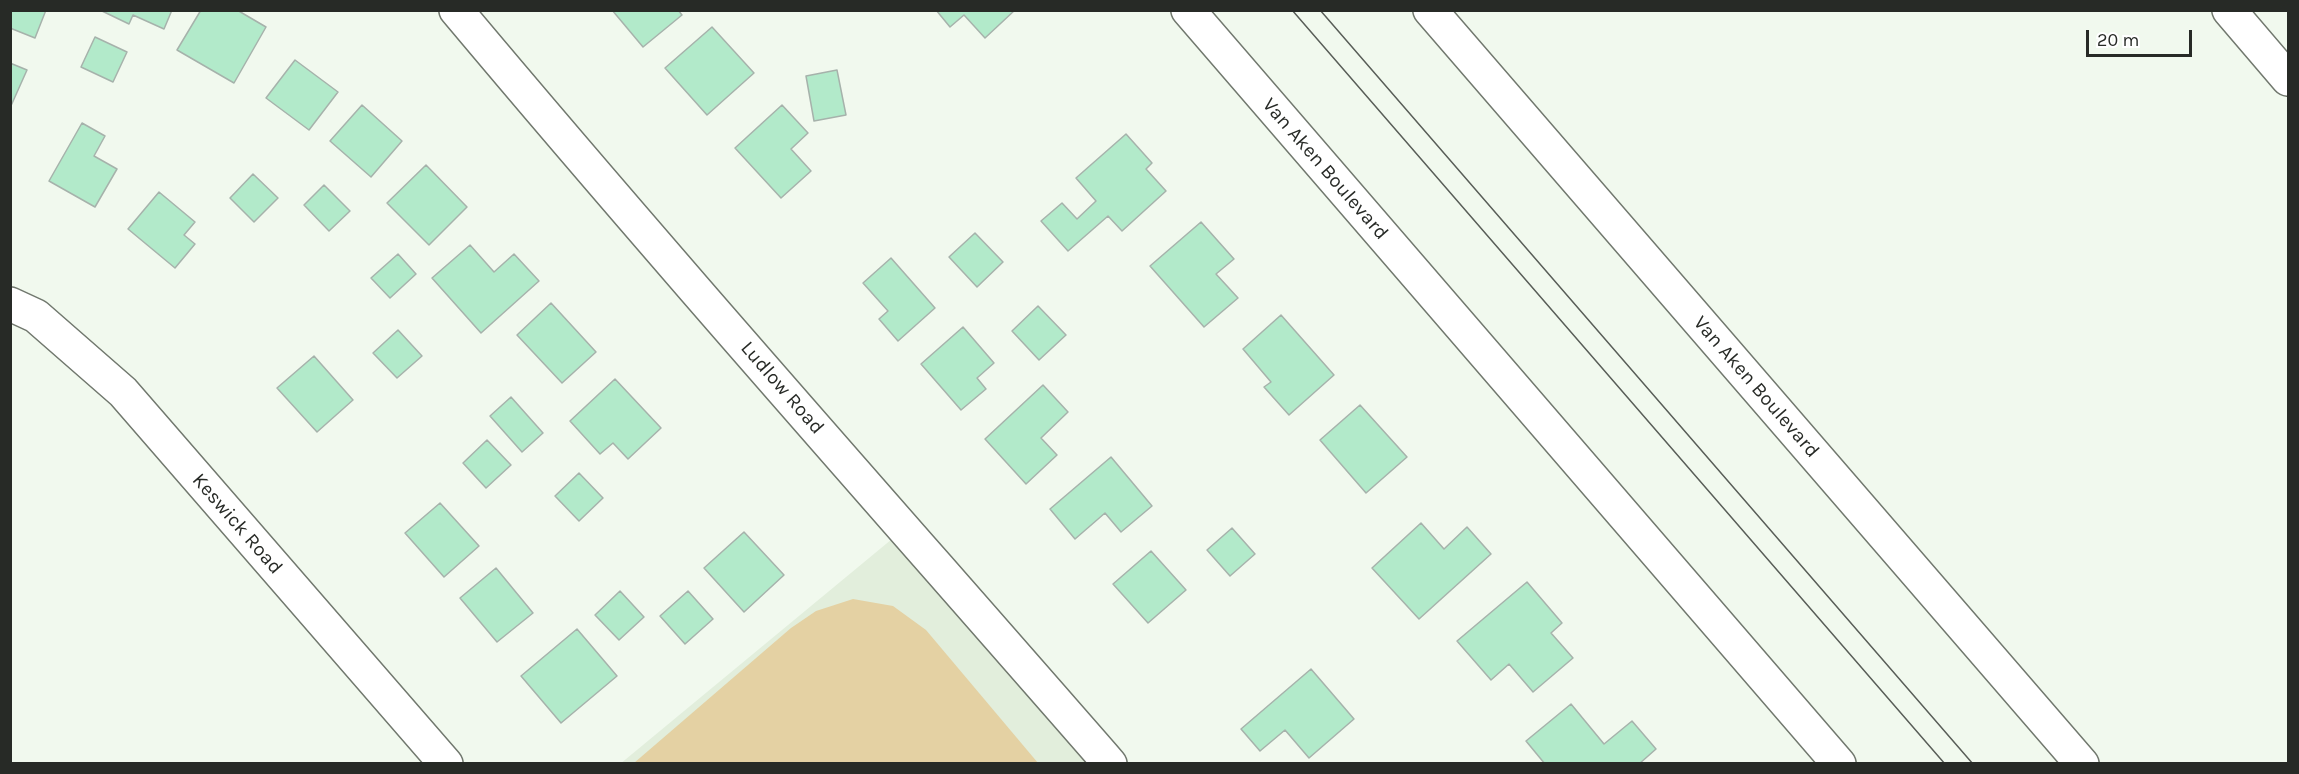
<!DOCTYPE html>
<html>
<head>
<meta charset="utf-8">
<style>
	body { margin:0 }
	#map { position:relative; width:2299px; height:774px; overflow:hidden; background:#f1f9ee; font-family:Karla,sans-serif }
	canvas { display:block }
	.frame { position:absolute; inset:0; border:12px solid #272a26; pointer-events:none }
	.scale { position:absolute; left:2086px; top:30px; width:106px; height:27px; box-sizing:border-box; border:3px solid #272a26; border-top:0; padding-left:8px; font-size:18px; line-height:21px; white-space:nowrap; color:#272a26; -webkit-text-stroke:4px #fff; paint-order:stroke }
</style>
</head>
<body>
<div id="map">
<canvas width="2299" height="774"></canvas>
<div class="frame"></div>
<div class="scale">20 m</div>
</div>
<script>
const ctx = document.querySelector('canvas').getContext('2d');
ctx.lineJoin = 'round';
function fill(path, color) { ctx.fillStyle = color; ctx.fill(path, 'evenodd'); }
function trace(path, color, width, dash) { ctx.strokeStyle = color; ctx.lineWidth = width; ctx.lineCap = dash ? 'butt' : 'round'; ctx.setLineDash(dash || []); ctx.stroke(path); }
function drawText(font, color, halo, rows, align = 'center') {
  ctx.font = font + ' Karla,sans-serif'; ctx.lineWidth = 4.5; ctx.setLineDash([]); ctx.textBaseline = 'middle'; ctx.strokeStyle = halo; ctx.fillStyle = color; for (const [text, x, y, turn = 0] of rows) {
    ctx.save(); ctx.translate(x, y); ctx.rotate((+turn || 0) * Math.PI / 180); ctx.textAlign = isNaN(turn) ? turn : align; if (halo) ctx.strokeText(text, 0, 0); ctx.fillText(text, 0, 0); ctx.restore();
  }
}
const built = new Path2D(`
	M892,539L1087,763L620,764Z`);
const green = new Path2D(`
	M853,599L893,606L926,630L1038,763H634L791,628L816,611Z`);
const building = new Path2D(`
	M10,10H46L35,38L10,28Z
	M172,10L164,29L133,15L129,24L102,11Z
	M201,10H237L266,27L234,83L177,50Z
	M612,10H678L682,15L643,47Z
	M936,10H1015L985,38L964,15L950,27Z
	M712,27L754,73L707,115L665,68Z
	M95,37L127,52L113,82L81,67Z
	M295,60L338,92L309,130L266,98Z
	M10,63L27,70L10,108Z
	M837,70L846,115L814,121L806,76Z
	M362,105L402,141L371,177L330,141Z
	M782,105L808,133L791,149L811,171L781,198L735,148Z
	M82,123L105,136L94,156L117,169L95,207L49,181Z
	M1126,134L1152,163L1146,169L1166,191L1122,231L1108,216L1068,251L1041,221L1062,203L1077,219L1096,201L1076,178Z
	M426,165L467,207L429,245L387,203Z
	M253,174L278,198L254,222L230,198Z
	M324,185L350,211L329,231L304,205Z
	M159,192L195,222L184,235L195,244L175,268L128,229Z
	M1201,222L1234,259L1216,274L1238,298L1204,327L1150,266Z
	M975,233L1003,262L977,287L949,257Z
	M470,245L494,272L514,254L539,281L481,333L432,278Z
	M398,254L416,274L390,298L371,278Z
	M891,258L935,308L898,341L879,319L888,311L863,283Z
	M551,303L596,352L562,383L517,335Z
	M1038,306L1066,335L1039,360L1012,331Z
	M1281,315L1334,375L1289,415L1264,387L1271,382L1243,349Z
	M963,327L994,363L977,378L986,389L961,410L921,364Z
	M398,330L422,356L397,378L373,353Z
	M314,356L353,400L317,432L277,388Z
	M615,379L661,428L628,459L613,443L600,454L570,421Z
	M1043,385L1068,412L1041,438L1057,455L1026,484L985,439Z
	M511,397L543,433L522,452L490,416Z
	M1360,405L1407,457L1366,493L1320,440Z
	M487,440L511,465L486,488L463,463Z
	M1111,457L1152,506L1121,532L1105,513L1075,539L1050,509Z
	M579,473L603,498L579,521L555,496Z
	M440,503L479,546L444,577L405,533Z
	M1421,523L1444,549L1467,527L1491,554L1419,619L1372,568Z
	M1232,528L1255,554L1230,576L1207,550Z
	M744,532L784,575L744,612L704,568Z
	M1151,551L1186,590L1148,623L1113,584Z
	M496,568L533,613L497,642L460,598Z
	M1527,582L1562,623L1551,633L1573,658L1533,692L1509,664L1491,680L1457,641Z
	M620,591L644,617L619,640L595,615Z
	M688,591L713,619L685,644L660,616Z
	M577,629L617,676L561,723L521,676Z
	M1311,669L1354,719L1309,758L1285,730L1260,751L1241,729Z
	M1571,704L1604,744L1632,721L1656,749L1639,764H1545L1526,741Z`);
const minor = new Path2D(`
	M456,10C670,265 891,513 1110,764
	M2229,10L2288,79
	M10,304L36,316L123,392L446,764`);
const secondary = new Path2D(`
	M1188,10L1839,764
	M1430,10L2082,764`);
const tram = new Path2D(`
	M1292,10L1945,764
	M1320,10L1973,764`);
const streetNames = [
	["Van Aken Boulevard",1325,169,49],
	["Van Aken Boulevard",1756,387,49],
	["Ludlow Road",782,388,49],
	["Keswick Road",237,524,49]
];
fill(built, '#e2eedc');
fill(green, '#e4d1a3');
fill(building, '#b2eaca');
trace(building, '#a6b2ab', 1.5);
trace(minor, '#71786e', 36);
trace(secondary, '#71786e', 36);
trace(minor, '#fff', 33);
trace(secondary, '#fff', 33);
trace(tram, '#595e58', 1.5);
drawText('20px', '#272a26', '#fff', streetNames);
</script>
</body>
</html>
